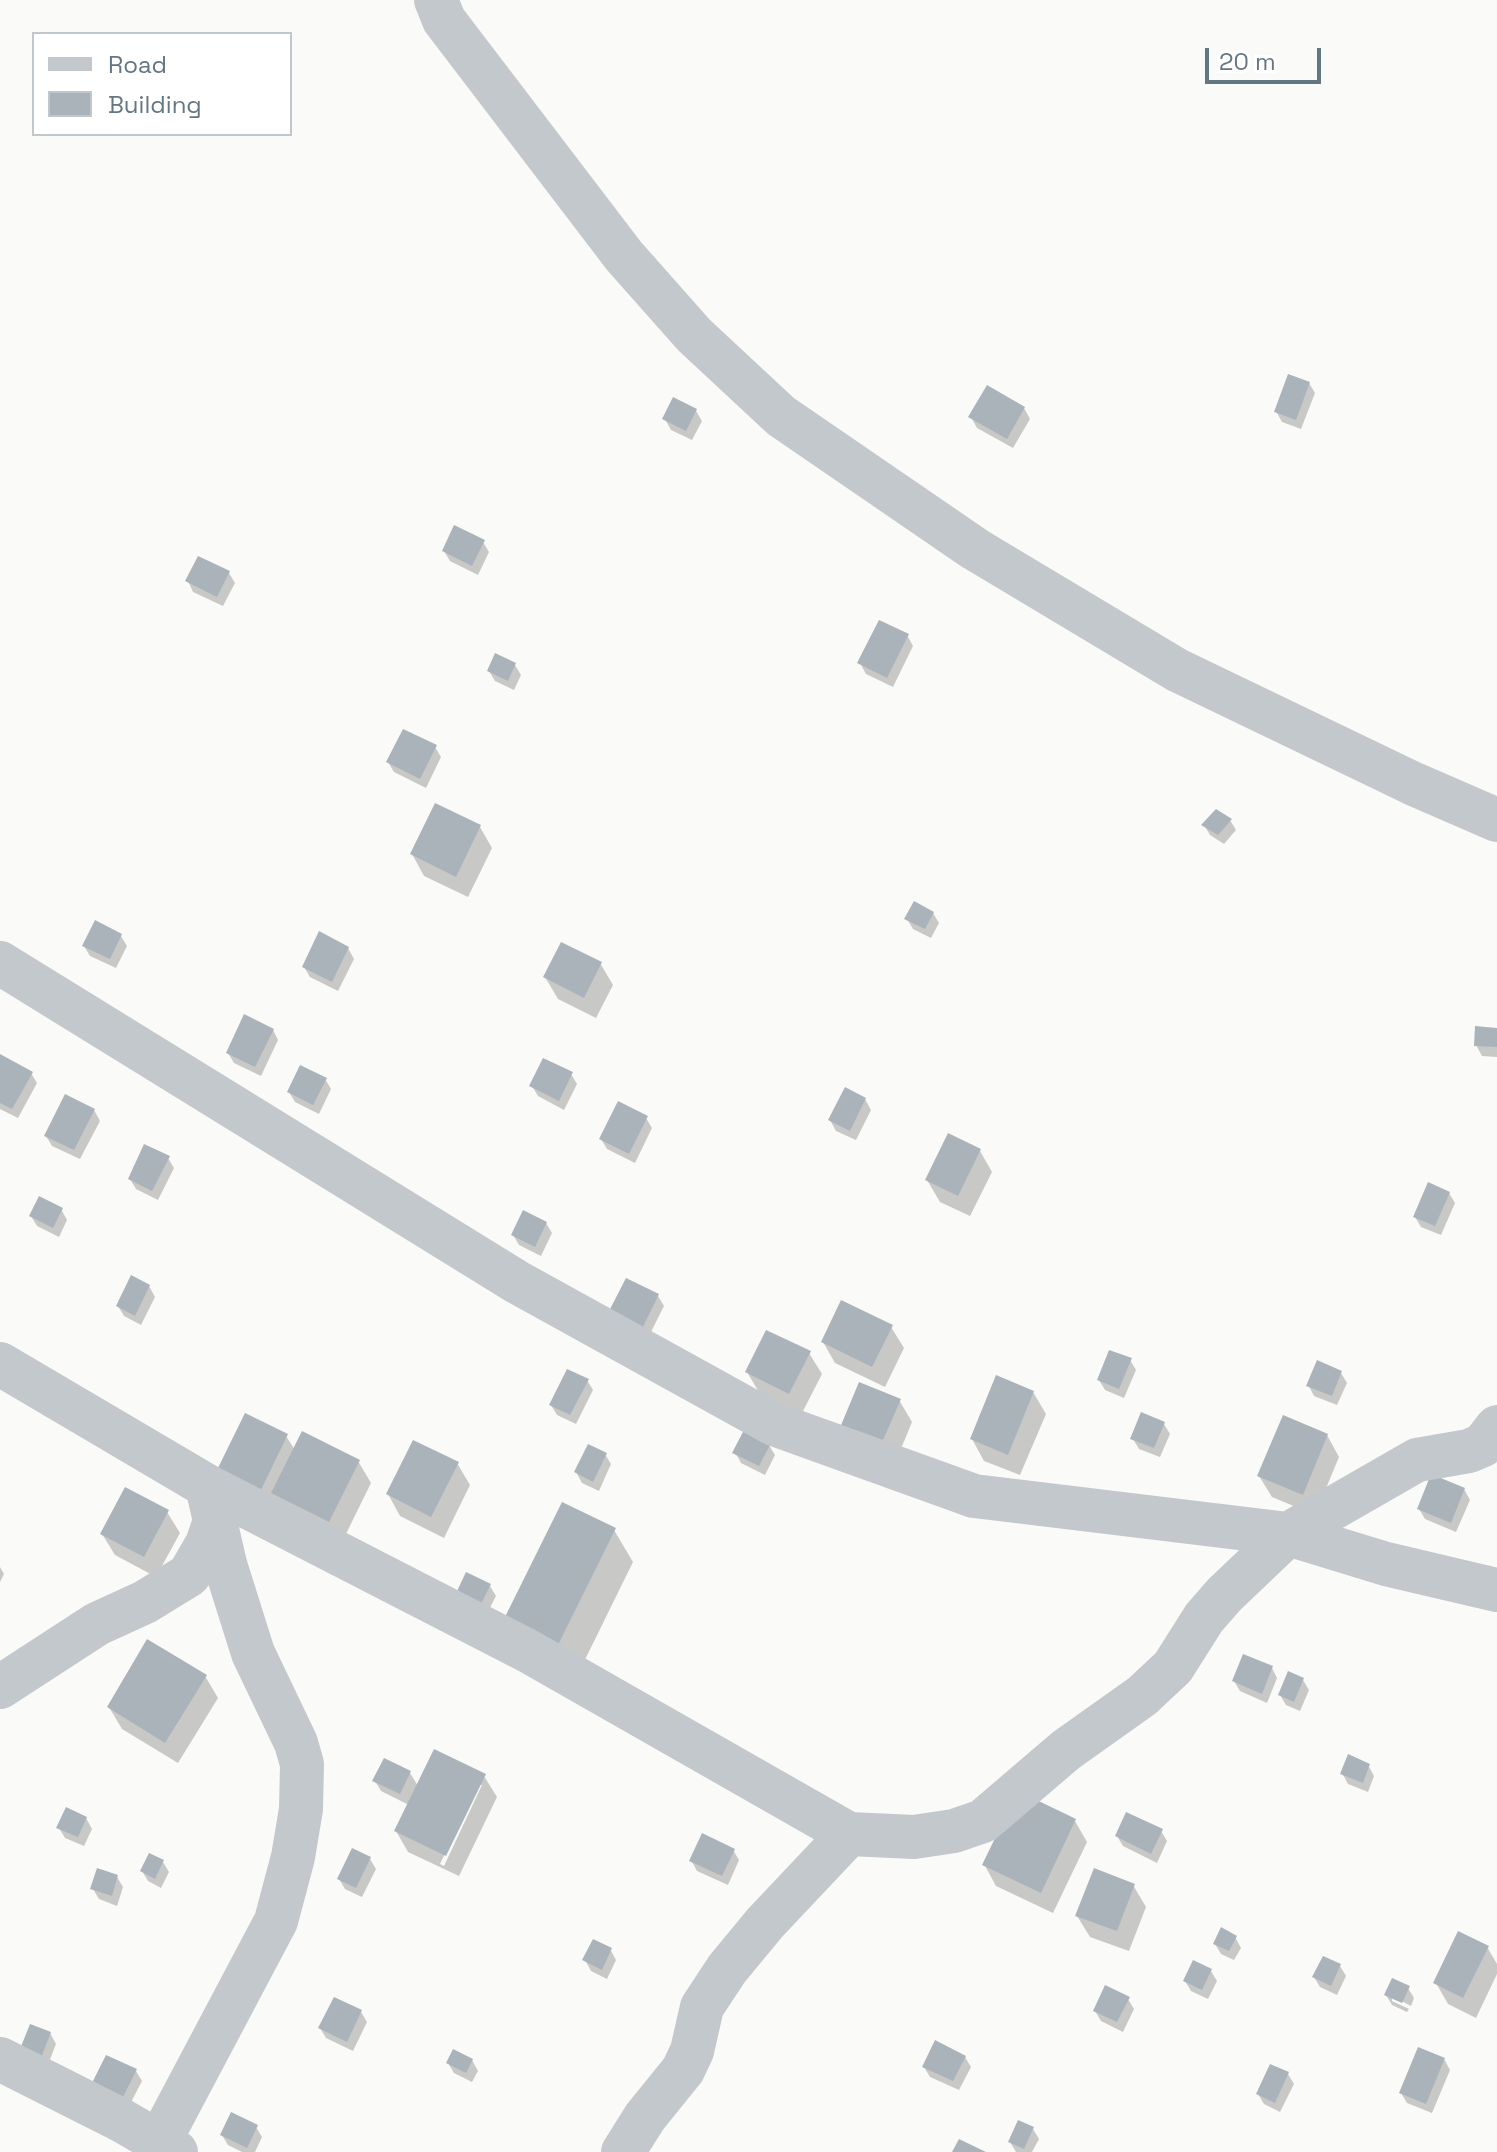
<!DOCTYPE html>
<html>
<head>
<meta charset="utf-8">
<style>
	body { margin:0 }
	#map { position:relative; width:1497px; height:2152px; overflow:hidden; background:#fafaf8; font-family:"Space Grotesk",sans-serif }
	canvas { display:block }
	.legend { position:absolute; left:32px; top:32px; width:260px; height:104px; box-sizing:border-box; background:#fff; border:2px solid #c1c8cd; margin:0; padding:10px 14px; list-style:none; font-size:24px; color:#657683 }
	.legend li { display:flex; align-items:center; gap:16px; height:40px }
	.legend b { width:40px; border:2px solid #c1c8cd }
	.scale { position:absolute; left:1205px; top:48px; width:116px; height:36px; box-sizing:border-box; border:4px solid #657683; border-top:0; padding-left:10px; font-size:24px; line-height:28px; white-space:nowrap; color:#657683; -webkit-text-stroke:6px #fff; paint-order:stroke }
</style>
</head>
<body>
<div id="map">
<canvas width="1497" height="2152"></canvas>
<ul class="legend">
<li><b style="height:10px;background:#c3c8cc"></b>Road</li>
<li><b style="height:22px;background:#aab3b9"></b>Building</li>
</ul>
<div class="scale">20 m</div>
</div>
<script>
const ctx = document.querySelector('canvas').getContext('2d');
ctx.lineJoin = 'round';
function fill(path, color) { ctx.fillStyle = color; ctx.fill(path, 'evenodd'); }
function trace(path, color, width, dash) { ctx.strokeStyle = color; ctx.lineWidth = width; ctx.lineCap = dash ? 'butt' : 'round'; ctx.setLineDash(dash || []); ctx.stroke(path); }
const shadow = new Path2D(`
	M1309,383L1315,393L1301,429L1282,422L1276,411Z
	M674,400L696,411L702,421L692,440L671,430L665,419Z
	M1024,408L1030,419L1013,448L977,428L971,417Z
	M483,542L489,552L478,575L450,561L444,551Z
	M229,573L235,583L223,606L193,592L188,581Z
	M907,635L913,646L893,687L866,674L860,663Z
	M515,665L521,675L514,690L495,681L489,671Z
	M435,747L441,757L426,788L394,772L388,762Z
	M1230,820L1236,830L1224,844L1210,835L1204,825Z
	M480,827L492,848L468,897L424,876L412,854Z
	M933,913L939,923L931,938L913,929L907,919Z
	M121,936L127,946L116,968L90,956L84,946Z
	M348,948L354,959L338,991L310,977L304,967Z
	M600,963L613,985L596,1018L558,999L545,977Z
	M273,1030L278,1040L261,1076L234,1063L228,1053Z
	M1497,1030V1057L1482,1056L1476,1045Z
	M0,1057L31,1073L37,1083L18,1118L0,1109Z
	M571,1074L577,1084L564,1110L538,1096L532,1086Z
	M325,1079L331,1089L319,1114L295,1102L289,1092Z
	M865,1099L871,1110L856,1140L836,1131L830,1120Z
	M94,1110L100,1121L80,1159L52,1146L46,1136Z
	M646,1118L652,1128L635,1163L607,1149L601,1139Z
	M980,1151L992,1172L970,1216L940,1202L927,1180Z
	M168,1158L174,1168L158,1200L136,1189L130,1179Z
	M1449,1193L1455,1203L1441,1235L1421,1227L1415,1217Z
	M61,1209L67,1220L59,1237L37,1226L31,1216Z
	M546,1223L552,1233L541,1256L519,1245L513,1235Z
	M149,1286L155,1297L141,1325L124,1316L118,1306Z
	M658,1296L664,1306L647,1340L615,1326Z
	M891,1327L904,1348L885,1387L835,1363L823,1342Z
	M809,1353L822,1374L801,1415L760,1394L747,1372Z
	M1130,1360L1136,1370L1124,1398L1105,1390L1099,1380Z
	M1341,1373L1347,1383L1337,1405L1314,1396L1309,1386Z
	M587,1380L593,1390L576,1424L557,1415L551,1405Z
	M1033,1392L1046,1414L1020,1475L984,1461L972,1439Z
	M899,1400L912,1422L893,1468L854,1452Z
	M1164,1424L1170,1434L1160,1457L1139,1449L1133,1439Z
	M1327,1435L1339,1457L1315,1515L1272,1497L1259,1476Z
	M286,1436L295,1450L358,1461L371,1483L342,1542L230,1494Z
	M769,1445L775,1455L765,1475L741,1463L735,1452Z
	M605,1454L611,1464L599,1491L582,1483L576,1472Z
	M457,1463L470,1485L444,1538L400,1516L388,1494Z
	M1464,1489L1470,1500L1456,1532L1425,1519L1419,1509Z
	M167,1512L180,1533L156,1577L115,1555L102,1534Z
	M614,1530L633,1562L574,1682L522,1657Z
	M0,1567L4,1574L0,1582Z
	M490,1586L496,1596L481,1625L459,1614Z
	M1272,1668L1277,1678L1267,1703L1240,1691L1234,1681Z
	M205,1676L218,1698L178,1763L122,1729L109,1707Z
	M1303,1680L1309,1690L1300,1711L1286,1705L1280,1695Z
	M1368,1765L1374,1776L1368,1792L1348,1784L1342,1773Z
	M410,1773L418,1786L484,1776L497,1797L459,1876L408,1852L396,1831L409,1805L381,1791L375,1781ZM478,1785H482L444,1866L440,1864Z
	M86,1818L92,1829L84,1846L65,1838L59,1828Z
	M1075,1821L1087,1842L1053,1913L996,1886L984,1864Z
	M1161,1831L1167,1841L1157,1863L1123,1846L1117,1836Z
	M733,1850L739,1860L728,1885L697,1871L691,1860Z
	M370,1859L376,1869L362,1897L345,1889L339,1879Z
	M163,1862L169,1872L161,1888L148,1881L142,1871Z
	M117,1877L123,1887L117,1906L99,1899L93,1889Z
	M1133,1885L1146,1907L1129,1951L1090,1937L1077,1916Z
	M1235,1937L1241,1948L1234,1960L1221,1954L1215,1944Z
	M1487,1947L1497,1964V1974L1476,2018L1448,2004L1436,1983Z
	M610,1949L616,1960L607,1979L591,1971L585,1960Z
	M1340,1966L1346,1976L1337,1995L1320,1987L1314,1977Z
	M1211,1971L1217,1981L1208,1999L1191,1991L1185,1981Z
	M1408,1988L1414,1998L1411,2006L1392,1996V2001L1409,2009L1407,2012L1392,2005L1386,1995Z
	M1128,1999L1134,2009L1123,2032L1101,2021L1095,2011Z
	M361,2012L367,2022L353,2051L326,2038L320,2028Z
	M50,2033L56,2044L47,2067L28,2060Z
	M965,2057L971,2067L959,2090L930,2077L924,2067Z
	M1444,2059L1450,2070L1432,2113L1407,2103L1401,2093Z
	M472,2060L478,2071L472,2082L454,2073L448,2063Z
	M136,2071L142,2081L127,2110L99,2097Z
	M1288,2074L1294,2084L1280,2112L1264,2104L1258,2094Z
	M256,2127L262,2137L255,2152H242L228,2145L222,2135Z
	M1033,2129L1039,2139L1032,2152H1016L1010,2142Z`);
const building = new Path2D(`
	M1288,374L1310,382L1296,420L1274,412Z
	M987,385L1025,407L1007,439L968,417Z
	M673,397L697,409L686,431L662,419Z
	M454,525L485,540L472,566L442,551Z
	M198,556L230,571L217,597L185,581Z
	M879,620L909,634L887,678L857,663Z
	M495,653L516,663L508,681L487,671Z
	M403,729L437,745L420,779L386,762Z
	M435,803L481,825L456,877L410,854Z
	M1216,809L1232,819L1218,835L1201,825Z
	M914,901L934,912L925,929L904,919Z
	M95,920L122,934L110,959L82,946Z
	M319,931L349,947L332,982L302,967Z
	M561,942L602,962L584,998L543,977Z
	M244,1014L274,1029L255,1067L226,1053Z
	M1475,1026L1497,1028V1047L1474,1046Z
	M0,1054L33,1072L12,1109L0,1103Z
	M543,1058L573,1072L559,1101L529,1086Z
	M300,1065L327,1078L313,1105L287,1092Z
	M845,1087L866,1098L850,1131L828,1120Z
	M65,1094L95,1109L74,1150L44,1136Z
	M618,1101L648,1116L629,1154L599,1139Z
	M948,1133L981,1149L958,1196L925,1180Z
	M144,1144L170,1156L152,1191L128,1179Z
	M1428,1182L1450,1192L1435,1226L1413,1217Z
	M39,1196L63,1208L53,1228L29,1216Z
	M523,1210L547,1222L535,1247L511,1235Z
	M131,1275L150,1285L135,1316L116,1306Z
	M626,1278L659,1294L641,1331L607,1315Z
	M841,1300L893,1325L872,1367L821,1342Z
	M766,1330L811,1351L789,1394L745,1372Z
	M1109,1350L1132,1358L1119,1389L1097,1380Z
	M1317,1360L1342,1371L1332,1396L1306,1386Z
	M567,1369L589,1379L570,1415L549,1405Z
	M996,1375L1034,1391L1008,1455L970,1439Z
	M859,1382L901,1399L880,1447L839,1430Z
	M1141,1412L1165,1422L1154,1448L1130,1439Z
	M245,1413L288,1434L259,1494L216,1472Z
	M1283,1415L1328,1434L1303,1495L1257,1476Z
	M744,1430L771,1443L759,1466L732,1453Z
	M302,1431L360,1460L329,1522L271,1493Z
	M413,1440L459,1462L431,1517L386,1494Z
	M588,1444L607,1453L593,1482L574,1472Z
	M1431,1474L1465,1488L1451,1523L1417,1509Z
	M125,1487L169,1510L144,1557L100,1534Z
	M562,1502L616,1528L555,1651L501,1625Z
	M466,1572L491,1584L475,1616L451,1604Z
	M147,1639L207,1675L165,1743L107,1707Z
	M1243,1654L1273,1666L1262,1694L1232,1681Z
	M1288,1671L1304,1678L1294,1702L1278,1695Z
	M434,1749L486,1774L446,1856L394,1831Z
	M1348,1754L1370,1764L1363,1783L1340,1774Z
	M384,1758L411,1771L400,1794L372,1781Z
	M1018,1791L1076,1819L1041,1893L982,1865Z
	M66,1807L87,1817L78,1837L56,1828Z
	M1126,1812L1163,1829L1151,1854L1115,1836Z
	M702,1833L735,1849L722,1876L689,1861Z
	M352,1848L371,1857L356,1888L337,1879Z
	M149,1853L164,1860L155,1879L140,1871Z
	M97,1868L118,1875L112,1896L90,1889Z
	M1094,1868L1135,1884L1117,1931L1075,1916Z
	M1221,1927L1237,1936L1229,1951L1213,1944Z
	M1458,1931L1489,1946L1463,1998L1433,1983Z
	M593,1939L612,1948L602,1970L582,1960Z
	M1323,1956L1341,1964L1331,1986L1312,1977Z
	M1193,1960L1212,1969L1202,1990L1183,1981Z
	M1392,1978L1410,1986L1402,2003L1384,1995Z
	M1105,1985L1130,1997L1117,2022L1093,2011Z
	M334,1997L362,2010L347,2042L318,2028Z
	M30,2024L51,2032L41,2058L20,2049Z
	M935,2040L966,2056L953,2081L922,2067Z
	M1418,2047L1445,2058L1426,2104L1399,2093Z
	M453,2049L473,2059L466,2073L446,2063Z
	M106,2055L137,2069L121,2101L90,2087Z
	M1270,2064L1289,2072L1275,2103L1256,2094Z
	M231,2112L258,2125L247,2148L220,2135Z
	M1018,2120L1034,2127L1024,2149L1008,2142Z
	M959,2139L986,2152H952Z`);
const minor = new Path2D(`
	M436,0L444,20L624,256L694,335L781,416L975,549L1177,670L1414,784L1497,820
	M0,963L517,1282L774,1424L974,1496L1288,1534L1417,1460L1469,1451L1483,1445L1497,1427
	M0,1364L207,1486L528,1651L849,1834
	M0,1687L97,1624L145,1602L189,1575L207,1544L215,1521
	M0,2059L121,2120L176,2152
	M159,2142L276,1921L293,1857L301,1809L302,1764L296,1743L253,1653L225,1564L207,1486
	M623,2152L645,2117L683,2070L692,2051L702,2007L727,1969L765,1923L849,1834L914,1837L954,1831L983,1821L1066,1750L1142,1696L1173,1667L1204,1618L1224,1595L1288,1534L1386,1564L1497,1590`);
fill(shadow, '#0003');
fill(building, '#aab3b9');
trace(minor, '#c3c8cc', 44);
</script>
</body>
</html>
